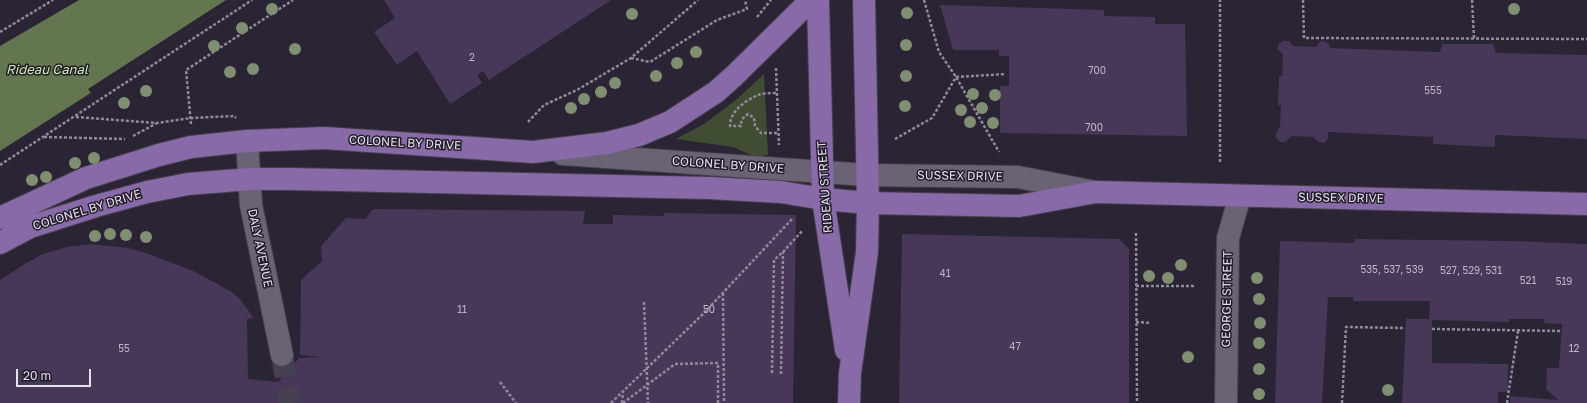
<!DOCTYPE html>
<html>
<head>
<meta charset="utf-8">
<style>
	body { margin:0 }
	#map { position:relative; width:1587px; height:403px; overflow:hidden; background:#2b2434; font-family:"Golos Text",sans-serif }
	canvas { display:block }
	.scale { position:absolute; left:16px; top:369px; width:75px; height:18px; box-sizing:border-box; border:2px solid #e5e1ec; border-top:0; padding-left:5px; font-size:12px; line-height:14px; white-space:nowrap; color:#e5e1ec; -webkit-text-stroke:3px #221b2a; paint-order:stroke }
</style>
</head>
<body>
<div id="map">
<canvas width="1587" height="403"></canvas>
<div class="scale">20 m</div>
</div>
<script>
const ctx = document.querySelector('canvas').getContext('2d');
ctx.lineJoin = 'round';
function fill(path, color) { ctx.fillStyle = color; ctx.fill(path, 'evenodd'); }
function trace(path, color, width, dash) { ctx.strokeStyle = color; ctx.lineWidth = width; ctx.lineCap = dash ? 'butt' : 'round'; ctx.setLineDash(dash || []); ctx.stroke(path); }
function drawText(font, color, halo, rows, align = 'center') {
  ctx.font = font + ' "Golos Text",sans-serif'; ctx.lineWidth = 3; ctx.setLineDash([]); ctx.textBaseline = 'middle'; ctx.strokeStyle = halo; ctx.fillStyle = color; for (const [text, x, y, turn = 0] of rows) {
    ctx.save(); ctx.translate(x, y); ctx.rotate((+turn || 0) * Math.PI / 180); ctx.textAlign = isNaN(turn) ? turn : align; if (halo) ctx.strokeText(text, 0, 0); ctx.fillText(text, 0, 0); ctx.restore();
  }
}
const green = new Path2D(`
	M764,74L768,155L755,157L733,147L676,139L704,124L737,99Z`);
const water = new Path2D(`
	M79,0H236L0,151V46Z`);
const pier = new Path2D(`
	M226,0H236L91,93L88,89Z`);
const building = new Path2D(`
	M384,0H611L489,80L483,71L477,75L482,83L450,104L417,51L397,65L374,32L395,18Z
	M940,5L1104,10V16L1155,17V24H1185L1187,136L1000,133V86H1009V56H999V50H953Z
	M1283,41H1289L1293,46L1316,47L1320,41L1326,42L1330,46L1329,48L1440,52L1442,44H1493L1496,53L1587,55V139L1495,135V147L1433,144V137L1328,132V138L1325,143L1319,142L1315,139V137L1291,136L1286,142H1280L1275,136L1280,126L1281,105H1278L1279,76H1282L1283,54L1278,50V45Z
	M373,209L585,211L583,224H613V215L664,216V213L796,215L793,403H0V280L28,262L43,254L67,247L91,244L128,248L149,254L193,271L232,292L240,299L251,314L253,318L247,319L248,379L278,382L299,358L321,357L300,355L301,280L322,261L321,246L346,218L365,219Z
	M902,234L1119,239L1129,249V403H899Z
	M1354,239L1511,241L1587,244V403H1510V396L1558,400L1546,389L1547,368H1559L1562,324L1544,323L1545,319H1509V322L1432,320V363L1508,364V392H1498V403H1402L1406,319H1429L1430,301H1353V297H1328L1322,403H1275L1280,241L1354,243Z`);
const minorTunnel = new Path2D(`
	M282,355L290,403`);
const path = new Path2D(`
	M924,0L939,52L956,77L999,152
	M1303,0L1304,38L1587,39
	M1472,0L1474,38
	M757,17L771,0
	M0,32L53,0
	M631,58L650,62L717,20L747,9L745,0
	M776,68L779,145
	M76,117L157,123L191,118L234,116L236,118
	M528,122L544,105L577,90L631,58L698,0
	M191,124L186,70L293,0
	M777,133H761L755,126L754,118L748,114C743,118 741,119 741,126H730C730,111 745,101 758,95C764,93 772,93 777,93
	M133,136L157,123
	M44,137L125,139
	M895,139L932,118L956,77L1006,74
	M1220,162V0
	M0,165L252,0
	M1136,233L1137,403
	M1136,286H1194
	M723,293L724,403
	M644,302L648,403
	M1136,322L1151,323
	M1432,329L1562,331
	M772,373L774,260L783,252L803,230
	M781,374L783,252
	M500,382L516,403
	M611,403L704,313L793,218
	M622,403L623,392
	M623,403L675,364L718,363V403
	M1342,403L1346,327L1405,328
	M1507,403L1518,331`);
const minor = new Path2D(`
	M247,141L251,205L282,355
	M563,154L867,175L1018,177L1095,192
	M1226,403L1228,238L1240,196`);
const major = new Path2D(`
	M818,0L823,199L846,350
	M0,218L86,178L159,155L191,147L247,141L324,138L533,152L607,143L639,135L670,122L716,92L734,76L811,0
	M0,243L30,227L96,206L147,192L188,184L250,179H291L709,188L781,192L823,199L868,203L1019,206L1096,192L1587,204
	M849,403L850,373L867,252L868,203L864,0`);
const trees = [
	[272,9],
	[1514,9],
	[907,13],
	[632,14],
	[242,28],
	[906,45],
	[214,46],
	[295,49],
	[696,52],
	[677,63],
	[253,69],
	[230,72],
	[656,76],
	[906,76],
	[615,83],
	[146,91],
	[601,92],
	[973,94],
	[995,95],
	[584,99],
	[124,103],
	[905,106],
	[571,108],
	[982,108],
	[961,110],
	[970,122],
	[993,123],
	[94,158],
	[75,163],
	[46,177],
	[32,180],
	[110,234],
	[126,235],
	[95,236],
	[146,237],
	[1181,265],
	[1149,276],
	[1168,278],
	[1257,278],
	[1259,299],
	[1260,323],
	[1259,343],
	[1188,357],
	[1259,369],
	[1388,390],
	[1259,394]
];
const numberNames = [
	["2",472,58],
	["700",1097,71],
	["555",1433,91],
	["700",1094,128],
	["535, 537, 539",1392,270],
	["527, 529, 531",1471,271],
	["41",945,274],
	["521",1528,281],
	["519",1564,282],
	["11",462,310],
	["50",709,310],
	["47",1015,347],
	["55",124,349],
	["12",1574,349]
];
const streetNames = [
	["COLONEL BY DRIVE",405,143,3],
	["COLONEL BY DRIVE",728,165,4],
	["SUSSEX DRIVE",960,176,1],
	["RIDEAU STREET",825,187,-94],
	["SUSSEX DRIVE",1341,198,1],
	["COLONEL BY DRIVE",87,210,-17],
	["DALY AVENUE",260,248,78],
	["GEORGE STREET",1227,299,-89]
];
const waterNames = [
	["Rideau Canal",47,70]
];
fill(green, '#404d33');
fill(water, '#637650');
fill(pier, '#2b2434');
fill(building, '#473759');
trace(minorTunnel, '#474050', 22, [22, 11]);
trace(minor, '#46404e', 24);
trace(major, '#46404e', 24);
trace(path, '#908b98', 2.5, [3, 2]);
trace(minor, '#6b6375', 22);
trace(major, '#876aa7', 22);
ctx.fillStyle = '#808e72';
for (const [x, y] of trees) { ctx.beginPath(); ctx.arc(x, y, 6, 0, 2 * Math.PI); ctx.fill(); }
drawText('10px', '#beb6c7', null, numberNames);
drawText('12px', '#e5e1ec', '#221b2a', streetNames);
drawText('italic 13px', '#cbebac', '#221b2a', waterNames);
</script>
</body>
</html>
